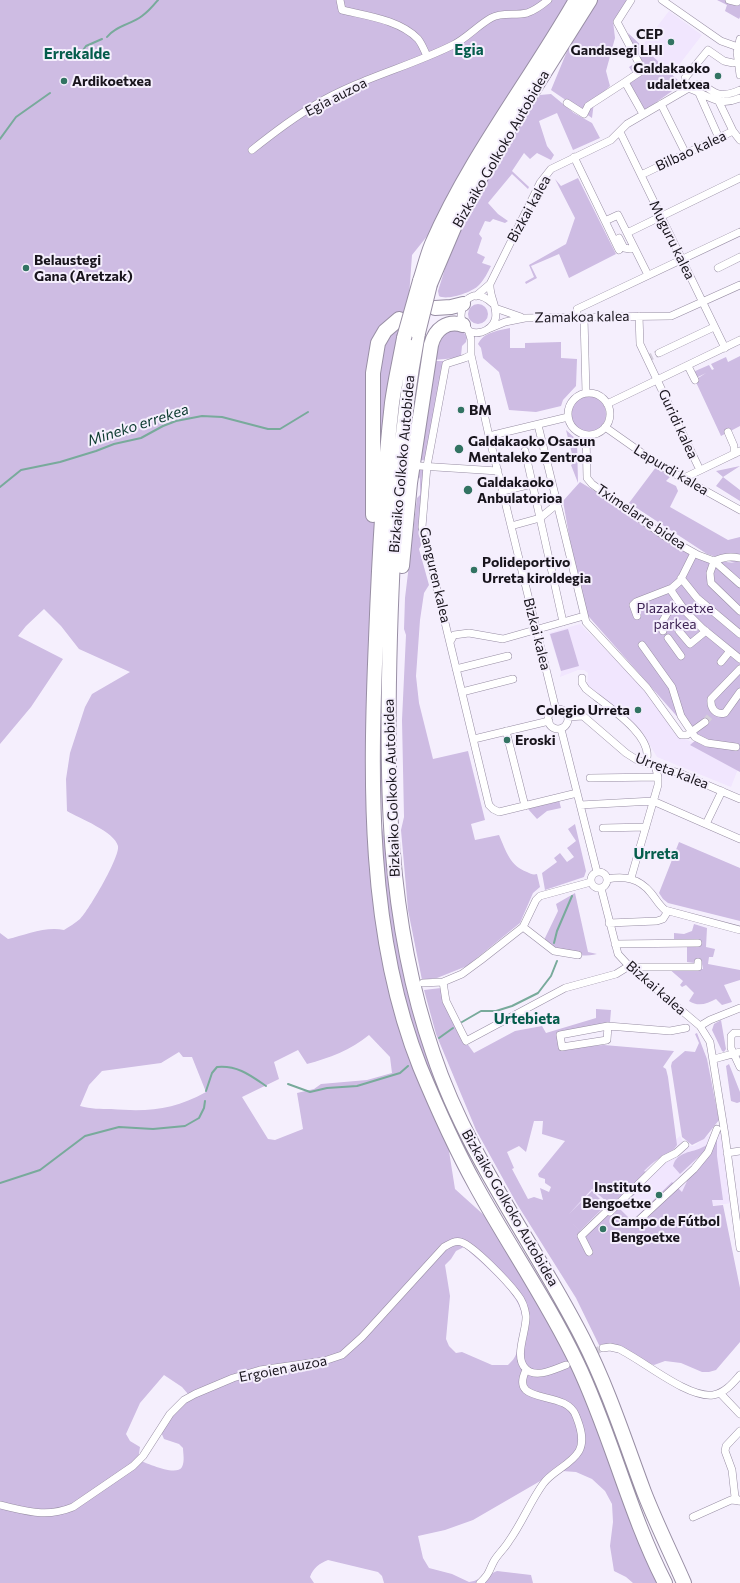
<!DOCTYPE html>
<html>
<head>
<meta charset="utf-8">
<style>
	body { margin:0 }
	canvas { display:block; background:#f5effd }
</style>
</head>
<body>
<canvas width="740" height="1583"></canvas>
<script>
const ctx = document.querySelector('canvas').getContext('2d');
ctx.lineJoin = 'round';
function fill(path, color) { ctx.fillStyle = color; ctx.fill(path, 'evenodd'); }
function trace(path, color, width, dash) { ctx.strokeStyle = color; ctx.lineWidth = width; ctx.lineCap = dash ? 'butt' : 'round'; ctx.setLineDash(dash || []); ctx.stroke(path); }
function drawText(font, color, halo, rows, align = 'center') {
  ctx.font = font + ' Commissioner,sans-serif'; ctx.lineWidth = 4; ctx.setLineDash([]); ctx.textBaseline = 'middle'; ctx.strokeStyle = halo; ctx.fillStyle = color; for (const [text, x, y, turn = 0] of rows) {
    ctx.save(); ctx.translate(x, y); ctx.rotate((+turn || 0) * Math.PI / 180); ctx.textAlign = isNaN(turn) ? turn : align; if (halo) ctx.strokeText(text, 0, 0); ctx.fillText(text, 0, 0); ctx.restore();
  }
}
const built = new Path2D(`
	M669,11L702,35L672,74L640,49Z
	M580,624L646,690L673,731L679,737L698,744L738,769L731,787L657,757L641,730L587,686L588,673L584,670H578L560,677L561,672L549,633Z
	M723,1124L734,1203L686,1208L618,1244L551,1229L594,1187L667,1148L680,1136L685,1145L694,1146Z`);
const green = new Path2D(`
	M0,0H575L448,210L412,255L385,628L381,823L442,1107L455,1189L496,1226L545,1300L665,1583H633L626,1577L614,1571L610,1546L613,1522L612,1504L605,1491L592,1479L576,1472L562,1471L542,1480L473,1520L445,1530L418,1536L423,1558L429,1568L452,1574L469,1582L474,1581L497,1571L531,1575L533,1583H384L382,1576L378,1572L328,1560C320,1563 313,1568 310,1577L314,1583H0V933L8,939C25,935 46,926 64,930C69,927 75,923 80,919C89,910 120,857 118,846C115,832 79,818 67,811L66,779L70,753L85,707L92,694L130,672L79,649L61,626L44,609L26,626L18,636L63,659L31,707L0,744ZM369,1035L390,1057L392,1073L367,1080L321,1084L314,1089L297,1093L303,1129L275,1140L268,1139L242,1097L279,1079L274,1062L298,1050L307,1064C329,1058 351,1050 369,1035ZM179,1052L183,1057H192L206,1092C174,1110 148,1112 111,1109C101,1109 91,1109 80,1106L89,1085L102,1071L161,1063ZM464,1247C480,1261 516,1291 521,1311C524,1321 521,1331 519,1341C517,1352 517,1357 508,1365H492L462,1352L456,1353L449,1346L446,1339L450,1296L445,1265L451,1259L456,1251ZM164,1375L182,1387L188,1394L161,1432L164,1439L179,1444L183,1448C183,1453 185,1461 182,1467C176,1477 147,1463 138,1460L140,1447L130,1441L126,1434L140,1403Z
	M597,0H628L613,21L615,38L606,71L610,86L594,102L592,118L551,90L570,44Z
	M717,0H740V17L739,19L725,11L727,5Z
	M628,33L682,84L644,111L629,82L633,73L629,67L637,62Z
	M551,94L574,113L592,123L600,138L573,150L557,113L539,121L547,146L554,155L551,160L537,153L530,159L524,153L512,171L529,187L528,189L512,174L488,203L498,214L508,221L505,223L493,219L490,222L485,221L479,234L482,238L477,253L485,257L482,263L491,266C488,272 484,280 479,285C473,292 447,301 439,296L438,291L454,240L501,153L540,95Z
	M578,178L616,254L569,278L559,254L531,266L537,278L526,284L525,282L534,277L529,265L566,244L575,218L555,179L561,186Z
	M468 314a10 10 0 1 1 20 0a10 10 0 1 1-20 0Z
	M510,328V348H525V343L561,342V358L577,359L576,386L563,400L561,406L536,412L509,410L499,372L483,358L481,348L478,344C484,332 497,331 510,328Z
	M454,330L463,331L467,337L466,342L462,346L461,356L457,358L433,360L434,351L445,331Z
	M740,356V426L721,436L695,380L706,373L696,378L693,372L709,365L712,370L714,369L711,364L726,357L728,362Z
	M432,361H445L431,461L420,460Z
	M570 414a18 18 0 1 1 36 0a18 18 0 1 1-36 0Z
	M566,430L577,440L578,483L571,465L574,463L575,458L572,454Z
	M420,466H427L425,538L419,549L429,585L424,593L420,620L416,676L419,703L433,759L468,751L485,820L471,824L475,840L499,835C506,851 510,866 527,872C531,874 533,875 537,874L540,887L533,893L520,923L467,966L437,978L422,980L408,910L401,830L404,817L402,720L406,635L404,629L405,598L417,498L420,495V479L417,473Z
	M740,466L723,477L740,490V501L716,486L723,477L716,471Z
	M656,467L670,477L666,481L676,486L678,491L670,507L728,540L740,537V772L690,745L697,739L582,609L563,501L580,482L709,560L735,563L707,554L629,503Z
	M568,629L579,666L561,671L550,634Z
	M559,800L561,808L547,811L537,819L528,809L532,806Z
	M575,824L586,871L584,877L545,890L542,873L557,862L554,858L560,853L567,862L574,857L567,848L576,841L568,829Z
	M679,842L740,868V921L668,903L663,899L659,893Z
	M575,893L588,952L597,954C579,958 562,954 546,946L545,938L558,911L556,904Z
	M694,924L707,928L706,947L715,949L713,957H709L708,964L740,970V980L724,985L732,1002L722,1005L716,999C707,1004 698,1007 689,1001L694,993L686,985L682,987L680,985L683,981L668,968L703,969L702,964L687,962V946H692L693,939H674V933L684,934L692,931Z
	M441,988L466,1042L474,1053L515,1031L542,1026L546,1033L596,1018V1009L611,1010L610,1022L557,1034L559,1048L604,1045L674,1051L663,1067L666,1069L668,1077L677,1145L672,1152C659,1158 655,1160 644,1171L648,1173L613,1207L592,1189L569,1214L592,1191L606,1205L580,1231L572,1223L581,1232L607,1206L615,1214L616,1209L638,1188V1191L620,1209L632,1221L672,1182L682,1192L688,1179L710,1155L717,1137V1156L723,1200H712L713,1206L723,1205L740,1288V1342L716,1370L709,1372H702L681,1363L665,1361L654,1365L599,1345L576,1298L517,1204L476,1130L436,1034L424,990ZM534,1121H543L542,1134L565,1141L538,1174L539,1177L545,1179V1183L551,1187L549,1192L540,1188L543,1200L534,1197L528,1199L512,1169L514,1168L507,1152L519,1146L526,1152Z
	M721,1020L726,1049L724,1052L722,1051L712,1030L714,1024Z
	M697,1033L707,1059L719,1120L704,1139L692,1145L682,1137L671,1066L672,1062L685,1051L695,1052L699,1043L695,1034Z
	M729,1064L740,1092V1102L737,1103L731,1101L726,1066Z
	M711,1141L706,1150L680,1174L673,1166C677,1151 692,1153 703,1147C706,1146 708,1143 711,1141Z`);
const stream = new Path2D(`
	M107,37C115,26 132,24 142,16C149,11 153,6 158,0
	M78,57L86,46L102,39
	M0,139L16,117L50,93
	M0,487L21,470L60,462L96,451L114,444L141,438L163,426L176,421L202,416L222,417L268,429H280L308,412
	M554,943L557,931L572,896
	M462,1022L481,1011H496L512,1006L538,993L551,976L557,961
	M439,1038L453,1028
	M288,1084L310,1092L327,1088L357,1086L400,1073L408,1066
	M206,1091L212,1073L217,1067C237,1065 250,1075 266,1086
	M0,1183L40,1170L85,1136L119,1127L153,1129L185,1126L199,1118L204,1108L205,1101`);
const streetTunnel = new Path2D(`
	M646,359L659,353
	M705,722L711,715
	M574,1361L603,1348`);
const street = new Path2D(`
	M340,0L342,10C367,16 400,20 418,39C422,44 424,50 427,56
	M631,0L617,22L641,67L640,72L625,82L643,114
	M662,0L721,41L738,47
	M729,0L737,2L740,0
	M740,39L737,52L740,75
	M686,85L685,78L708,50L724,61L733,63
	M687,88C708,94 717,108 740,98
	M698,91L719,138
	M567,103L584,114L588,106L625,82
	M661,104L686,154
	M733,131L740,140
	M620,132L725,348
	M252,150C272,134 293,118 315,105C358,79 409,67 453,45C467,38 477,26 491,18C502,12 515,16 527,13C536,10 542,5 548,0
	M574,157L605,221L618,215L648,275
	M641,175L733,131L719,102
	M605,221L619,250
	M627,233L740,178
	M619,238L624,248L630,249L634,247
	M718,268L740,257
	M490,284C489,297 499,309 495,320C493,326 488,330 482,332C447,340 460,274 492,303
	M476,296L490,284L540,183L551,169L611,140L627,124L694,85C710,80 710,104 740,90
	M495,308L521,317
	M639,316L640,344L698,466
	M576,317L577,309L740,232
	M584,317L586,393
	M468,329L471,339V355L489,436L556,710
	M488,329L505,322L525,318L671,316L740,285
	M659,353L714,327
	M471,355L465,358L446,364L427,466L422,527L489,805L493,809L499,812L577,793
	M688,366L695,380
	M568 414a21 21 0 1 1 42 0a21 21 0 1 1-42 0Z
	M607,404L740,340
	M538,425L586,622L647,688L681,735H687L705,722
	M605,427L659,465L740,510
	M728,432L734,446V454
	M586,435L587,478L592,484L664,536L698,555L714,561
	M489,436L568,417
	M420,466L498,471
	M684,478L740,451
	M503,491L532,484
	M557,504L540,518L563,622
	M511,526L540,518L525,451
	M740,558C730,556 724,557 714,561L710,573L711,583L740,611
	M714,561L740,584
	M681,578L697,598L740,634
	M672,588V592L685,611L702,628L740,659
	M672,588L680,581L694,553
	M637,616L633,605L636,602L672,588
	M663,631L661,624L668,612L681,605
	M679,631L690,644L706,631
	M668,638L681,656
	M450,642L454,635L469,633L503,639L584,616
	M642,645L672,687L681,716L695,737L707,743L736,747
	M721,662L730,651
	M456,669L508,656
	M740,669L711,699C710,709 716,715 725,713L740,692
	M582,678V683L586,689C604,704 656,736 646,762
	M462,692L513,679
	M548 719a10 10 0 1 1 20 0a10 10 0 1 1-20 0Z
	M568,717L583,716L626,753L637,760L679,773L740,799
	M561,729L597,872
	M506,731L525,806
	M474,739L549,721
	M590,778L658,777
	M580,805L653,801L740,839
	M706,824L722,791
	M603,828L646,827
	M591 880a8 8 0 1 1 16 0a8 8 0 1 1-16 0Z
	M631,878L658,785V777L655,765
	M607,879C625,876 639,878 651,893C656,899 659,905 665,910L740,930
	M601,888L618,954L629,966L700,1026L710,1042L725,1135L740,1248
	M609,923L657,921L663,919L668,911
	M523,927L554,951L578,955
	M615,944L698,943
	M630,967H698V962
	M443,982L446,1001L466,1041L565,988L616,974L629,966
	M423,983L443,982L462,974L481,960L523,927L536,900L540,896L591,882
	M608,1026L560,1035L562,1047L607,1040L608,1026L670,1031L686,1028
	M700,1026L710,1020L740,1008
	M740,1033H734L731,1036V1048L740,1067
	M714,1059L740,1052
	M727,1153L740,1151
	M614,1208L664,1159L676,1153L685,1145
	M639,1220L694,1169L708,1152L717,1129
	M589,1252L581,1236L608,1210L610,1212L613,1209
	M603,1348L610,1347L619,1349C644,1361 687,1398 713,1395C725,1393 733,1383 740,1375
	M720,1393L740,1414
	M739,1501L735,1497L732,1470L725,1451L726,1446L740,1431
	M0,1505C27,1511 46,1518 73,1507L133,1466L143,1456L170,1414L184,1400L195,1394L233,1378L260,1370L324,1361L342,1355L362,1337L444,1247C449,1244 455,1240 461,1242C474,1246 508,1282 517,1294C522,1300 525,1308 526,1316C527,1331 513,1357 526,1369C536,1379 555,1369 566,1365
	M693,1517L731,1500L740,1501
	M480,1583C491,1572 488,1572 494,1561C498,1554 505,1548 509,1541C522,1523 530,1502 543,1484C552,1471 571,1465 579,1451C585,1440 580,1426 576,1416C566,1388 508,1407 526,1370`);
const highway = new Path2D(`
	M420,281C424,269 427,256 432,244C470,157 529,82 576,0
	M430,284L461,211L512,124L590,0
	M435,308L451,307L463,304
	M418,333C399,433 393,534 390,635C386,778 386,917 433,1053C467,1156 534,1243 583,1339C608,1388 625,1441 644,1492C656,1523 671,1553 684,1583
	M404,338C400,360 395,381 392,403C383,481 379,560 376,639C370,780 367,934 420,1067C437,1108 455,1148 476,1186C509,1246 548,1302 577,1363C611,1434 629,1513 665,1583
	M373,515V373L378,343L385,331L399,319
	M402,566L410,483L431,345C435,329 447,320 463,325`);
const highwayBridge = new Path2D(`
	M418,333L430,284
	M404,338L420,281`);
const markers = [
	[671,42,4,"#327362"],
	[718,76,4,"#327362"],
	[64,81,4,"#327362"],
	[26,268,4,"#327362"],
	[461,410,4,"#327362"],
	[459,449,5,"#327362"],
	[468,490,5,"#327362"],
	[474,570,4,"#327362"],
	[638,710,4,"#327362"],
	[507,740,4,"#327362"],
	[659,1195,4,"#327362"],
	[603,1229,4,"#327362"]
];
const poiNames = [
	["CEP",663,34,"right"],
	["Gandasegi LHI",663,50,"right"],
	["Galdakaoko",710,68,"right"],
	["udaletxea",710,84,"right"],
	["Ardikoetxea",72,81],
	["Belaustegi",34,260],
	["Gana (Aretzak)",34,276],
	["BM",469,410],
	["Galdakaoko Osasun",468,441],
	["Mentaleko Zentroa",468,457],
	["Galdakaoko",477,482],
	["Anbulatorioa",477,498],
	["Polideportivo",482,562],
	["Urreta kiroldegia",482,578],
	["Colegio Urreta",630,710,"right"],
	["Eroski",515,740],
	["Instituto",651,1187,"right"],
	["Bengoetxe",651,1203,"right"],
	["Campo de Fútbol",611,1221],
	["Bengoetxe",611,1237]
];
const streetNames = [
	["Egia auzoa",336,97,-27],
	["Bizkaiko Golkoko Autobidea",501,149,-60],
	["Bilbao kalea",691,151,-25],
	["Bizkai kalea",529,209,-61],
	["Muguru kalea",672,240,64],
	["Zamakoa kalea",582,317,-1],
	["Guridi kalea",678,424,65],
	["Bizkaiko Golkoko Autobidea",402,464,-85],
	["Lapurdi kalea",671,470,31],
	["Tximelarre bidea",641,517,34],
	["Ganguren kalea",435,575,77],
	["Bizkai kalea",537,634,76],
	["Urreta kalea",672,771,21],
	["Bizkaiko Golkoko Autobidea",392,788,-92],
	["Bizkai kalea",656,988,41],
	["Bizkaiko Golkoko Autobidea",510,1208,60],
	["Ergoien auzoa",283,1369,-11]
];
const parkNames = [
	["Plazakoetxe",675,608],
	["parkea",675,624]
];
const neighbourhoodNames = [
	["Egia",469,50],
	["Errekalde",77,54],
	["Urreta",656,854],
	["Urtebieta",527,1019]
];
const waterNames = [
	["Mineko errekea",138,425,-18]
];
fill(built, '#f1e6fe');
fill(green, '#cebce3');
trace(stream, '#78aa9b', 2);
trace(streetTunnel, '#d4cedb', 7, [7, 3.5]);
trace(street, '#988ea4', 8);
trace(highway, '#988ea4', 16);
trace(street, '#fff', 7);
trace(highway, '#fff', 14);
trace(highwayBridge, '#988ea4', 16, []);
trace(highwayBridge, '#fff', 14);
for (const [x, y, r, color] of markers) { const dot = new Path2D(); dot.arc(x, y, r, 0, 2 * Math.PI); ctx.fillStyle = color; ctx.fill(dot); trace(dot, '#f5effd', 1.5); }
drawText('bold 14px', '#18141c', '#f5effd', poiNames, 'left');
drawText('14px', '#18141c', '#f5effd', streetNames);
drawText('14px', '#3e2455', '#f5effd', parkNames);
drawText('bold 15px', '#055d4c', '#f5effd', neighbourhoodNames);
drawText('italic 15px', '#0b392e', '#f5effd', waterNames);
</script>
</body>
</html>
